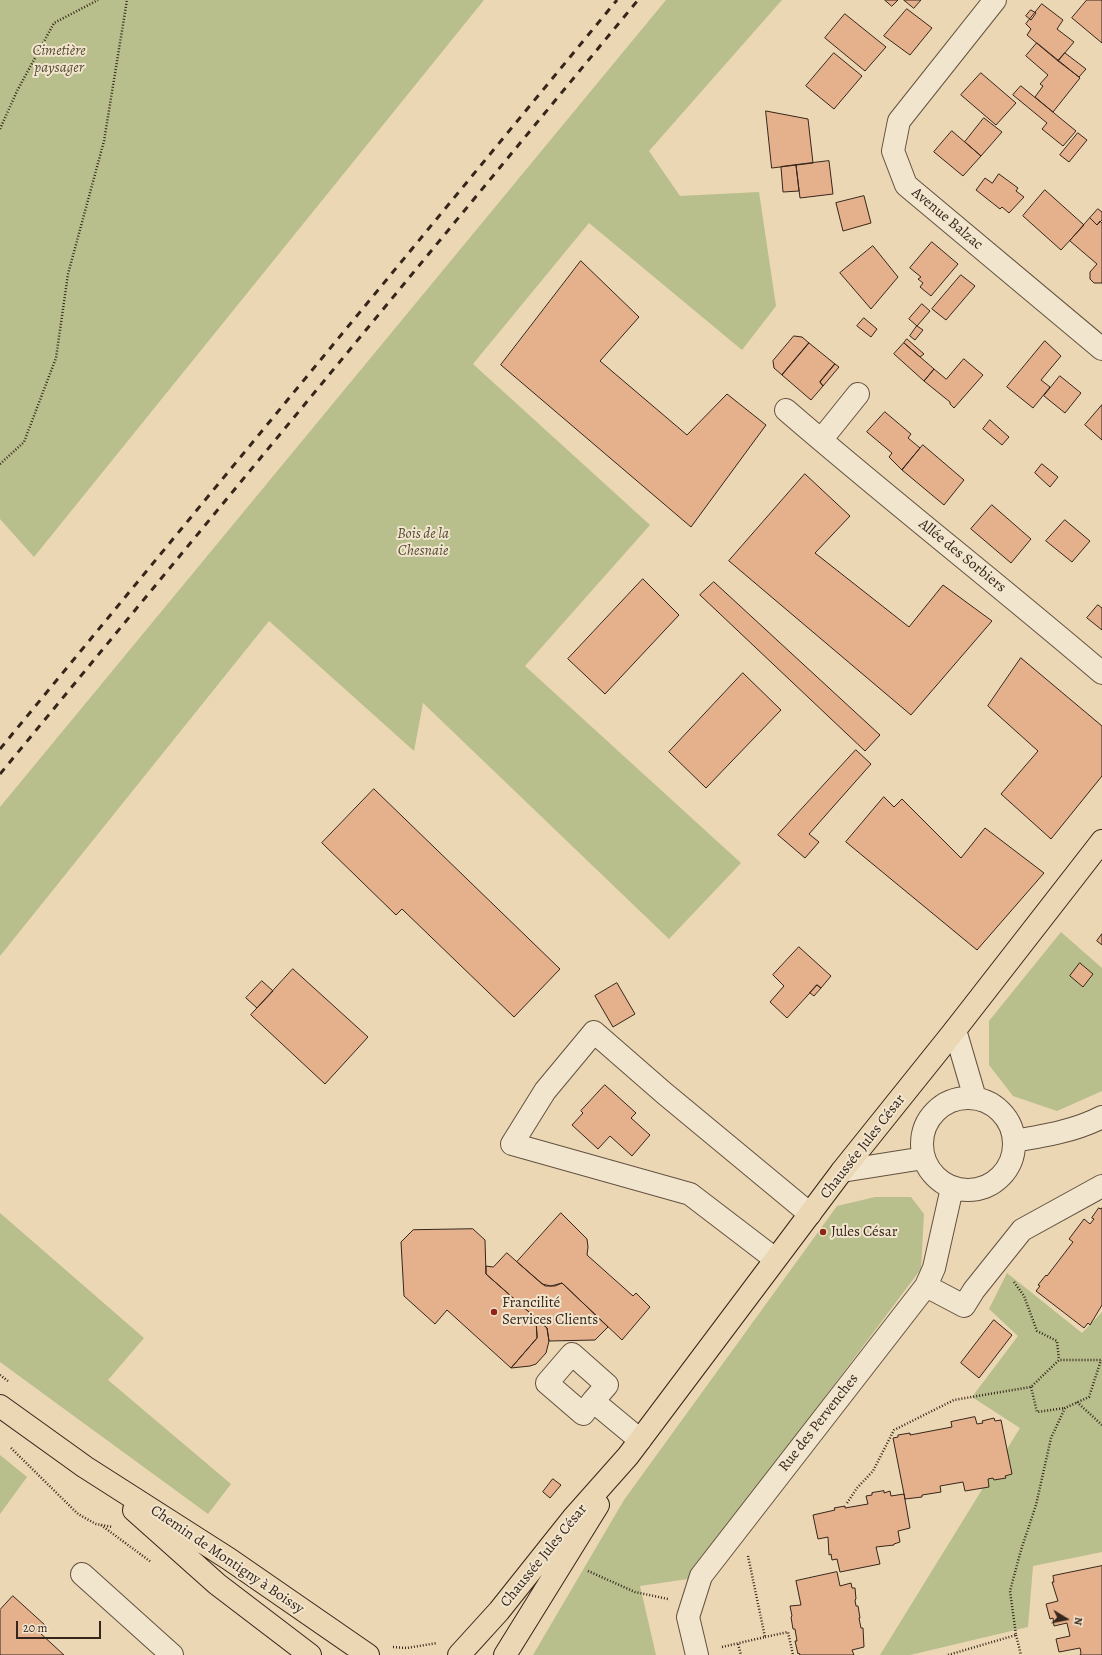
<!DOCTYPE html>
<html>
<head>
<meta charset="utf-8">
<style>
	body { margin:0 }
	#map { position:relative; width:1102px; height:1655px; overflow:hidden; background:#ebd7b4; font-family:Alegreya,serif }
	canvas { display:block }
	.north { position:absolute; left:1046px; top:1599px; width:40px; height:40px; -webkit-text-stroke:3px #f2e5ce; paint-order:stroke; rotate:100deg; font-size:11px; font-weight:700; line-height:16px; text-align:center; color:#36251a }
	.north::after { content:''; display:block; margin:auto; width:14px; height:18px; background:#36251a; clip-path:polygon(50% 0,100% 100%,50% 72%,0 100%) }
	.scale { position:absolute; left:16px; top:1621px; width:85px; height:18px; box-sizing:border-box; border:2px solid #36251a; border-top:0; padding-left:5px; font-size:12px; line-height:14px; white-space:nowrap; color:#36251a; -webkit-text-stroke:3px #f2e5ce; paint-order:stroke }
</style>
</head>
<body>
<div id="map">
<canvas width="1102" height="1655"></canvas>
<div class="north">N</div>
<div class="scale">20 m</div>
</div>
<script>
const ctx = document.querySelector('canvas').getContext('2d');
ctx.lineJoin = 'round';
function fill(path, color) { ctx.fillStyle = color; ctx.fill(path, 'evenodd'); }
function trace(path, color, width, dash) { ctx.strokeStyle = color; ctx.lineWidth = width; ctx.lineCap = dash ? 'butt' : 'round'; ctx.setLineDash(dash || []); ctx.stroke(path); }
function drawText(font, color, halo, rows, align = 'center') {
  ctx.font = font + ' Alegreya,serif'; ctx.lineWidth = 4; ctx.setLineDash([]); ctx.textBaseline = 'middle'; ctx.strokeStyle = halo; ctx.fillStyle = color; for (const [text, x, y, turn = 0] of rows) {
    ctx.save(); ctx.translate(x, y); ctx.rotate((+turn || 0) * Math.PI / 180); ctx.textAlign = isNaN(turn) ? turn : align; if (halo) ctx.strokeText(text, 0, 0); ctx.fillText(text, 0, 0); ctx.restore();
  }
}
const green = new Path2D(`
	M0,0H484L34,557L0,519Z
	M666,0H782L649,151L680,196L759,192L776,306L742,350L589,223L473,364L650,525L525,666L741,863L669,939L423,703L414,751L269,621L0,956V807Z
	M1061,932L1102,968V1091L1057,1111L1013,1096L989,1065V1021Z
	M875,1197H911L924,1214L921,1269L688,1579L640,1586L656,1655H533L624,1500L837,1206Z
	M0,1213L144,1338L108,1380L231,1484L208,1514L0,1362Z
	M1007,1273L1082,1333L1102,1312V1552L1033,1566L1028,1627L910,1655H880L1020,1428L972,1397L1018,1336L989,1309Z
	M0,1455L27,1477L0,1514Z`);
const building = new Path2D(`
	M885,0H898L892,6Z
	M904,0H921L914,8Z
	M1087,0H1102V43L1072,18Z
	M1042,4L1063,20L1057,29L1074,42L1058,61L1027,35L1031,29L1026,24Z
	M907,9L932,28L910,55L884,36Z
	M1031,10L1036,13L1031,20L1026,16Z
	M845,14L886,47L865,71L825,38Z
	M1037,43L1080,78L1053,112L1035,97L1043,86L1040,84L1048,75L1026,56Z
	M834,53L862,76L834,109L806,86Z
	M1065,53L1086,69L1079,77L1058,61Z
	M981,73L1016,103L996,125L961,95Z
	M1021,86L1076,131L1063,146L1042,129L1047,123L1013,95Z
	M766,111L808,119L813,163L772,168Z
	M984,118L1002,132L981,156L965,142Z
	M952,131L981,156L963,176L934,152Z
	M1078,133L1087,140L1069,162L1060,155Z
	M829,161L833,194L800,198L796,165Z
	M796,165L799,191L783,192L781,167Z
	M999,174L1018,188L1016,191L1024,197L1009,213L1002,207L1000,209L976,190L985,178L992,183Z
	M1045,190L1084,225L1061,250L1023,216Z
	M864,196L871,223L843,231L836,203Z
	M1098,209L1102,212V220L1097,225L1090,218Z
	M1090,218L1097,225L1100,221L1102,223V283H1094L1090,279V272L1097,264L1070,241Z
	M932,242L958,264L931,296L920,287L923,283L918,279L921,277L910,268Z
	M873,246L898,277L871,309L840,273Z
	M581,261L639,317L600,361L687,435L727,394L766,425L691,527L501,365Z
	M961,275L975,286L946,320L932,309Z
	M922,304L930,311L917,326L909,319Z
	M864,318L877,329L871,337L857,326Z
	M917,326L923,330L915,340L910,336Z
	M794,336L802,337L809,343L782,375L774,368L773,361Z
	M907,339L924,354L920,357L904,343Z
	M1045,341L1061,356L1041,380L1050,387L1033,408L1007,387Z
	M809,343L835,364L820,382L823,386L811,400L782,375Z
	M904,343L934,369L924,381L894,354Z
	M964,359L983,375L954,408L950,404V402L924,381L934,369L946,379Z
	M835,364L839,367L823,386L820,382Z
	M1060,376L1081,393L1065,413L1044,396Z
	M1102,405V440L1085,425Z
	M885,412L911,434L908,438L920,448L902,470L889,457L892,453L867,432Z
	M990,420L1009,437L1002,445L983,429Z
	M923,445L964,480L944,505L902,470Z
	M1042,464L1058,477L1050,487L1035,473Z
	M805,474L850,516L815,553L909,627L943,585L992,621L911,715L729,561Z
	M992,505L1031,539L1011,563L971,529Z
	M1065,520L1090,541L1072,562L1046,541Z
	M643,579L679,615L605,694L568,659Z
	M714,582L880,735L865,751L700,595Z
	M1098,605L1102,608V630L1087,618Z
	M1021,658L1102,726V776L1051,839L1001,794L1038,751L988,706Z
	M743,673L781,710L706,788L669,752Z
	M856,750L871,764L809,834L819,842L805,858L778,835Z
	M374,789L560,969L514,1017L402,909L396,915L322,843Z
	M884,797L894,807L902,799L961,858L985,828L1044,873L977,950L846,842Z
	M1102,934V945L1097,941Z
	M799,947L831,976L821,988L817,985L787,1018L770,1002L784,986L773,975Z
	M1080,963L1093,974L1083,987L1070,976Z
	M293,969L368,1037L325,1084L251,1015Z
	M262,981L273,991L257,1008L246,998Z
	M617,983L635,1014L613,1027L595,996Z
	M817,985L821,988L814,996L810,993Z
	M605,1085L636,1113L631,1118L650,1135L632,1156L610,1136L598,1149L572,1125L583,1113L581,1111Z
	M1099,1208L1100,1209L1102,1208V1305L1090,1325L1088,1323L1084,1328L1036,1291L1040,1286L1038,1285L1046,1275L1047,1276L1073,1242L1069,1239L1084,1219L1090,1224L1094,1219L1092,1218Z
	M561,1213L587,1239L588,1247L587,1255L633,1296L636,1293L650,1307L622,1340L562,1283L555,1286H545L517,1262Z
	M473,1229L485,1240L486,1274L536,1318L537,1338L511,1368L447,1310L435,1324L404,1296L401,1242L413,1230Z
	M507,1253L542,1284L551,1286L562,1283L608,1327L595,1340L549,1341L547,1328L486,1274V1266L493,1267Z
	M536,1318L547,1328L549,1341L546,1353L536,1364L530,1366L511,1368L537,1338Z
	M994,1320L1012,1335L979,1378L961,1363Z
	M975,1417L977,1424L983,1423L982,1421L994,1418L995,1421L1001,1420L1012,1474L1005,1476L1006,1478L994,1480L993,1478L988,1479L989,1487L965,1491L963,1482L940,1486L941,1492L922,1495V1497L905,1499L893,1438L898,1437V1435L910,1433V1435L952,1427L951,1422Z
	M553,1479L561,1485L550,1498L543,1492Z
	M884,1491V1493L890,1491L891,1496L904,1494L910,1528L898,1531L900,1542L894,1544V1545L876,1547L880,1564L840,1572L837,1559L832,1560L831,1554L829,1555L828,1537L818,1539L813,1515L835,1510L834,1508L845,1506V1508L868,1504L866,1496L872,1495V1493Z
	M1102,1566V1655H1080L1081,1653L1080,1648L1059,1652L1056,1639L1070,1636L1067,1623L1054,1626L1053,1618L1050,1619L1046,1604L1058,1601L1052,1582H1054L1053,1576Z
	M837,1572L840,1586L851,1583L852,1588H855L856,1599L855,1600L856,1606H858L860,1618H859L861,1628H863L864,1647L852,1650L854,1655H800L799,1653L798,1654L795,1641H797L795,1629H793L791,1617L792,1616L790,1606L801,1605L796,1581Z
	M13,1596L46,1626L40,1633L64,1655H0V1610Z`);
const path = new Path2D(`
	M0,129L17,91L54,23L98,0
	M0,464L24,442L56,358L68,274L104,141L127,0
	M1014,1282L1024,1296L1037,1331L1057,1341L1059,1360
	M0,1375L8,1381
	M1031,1387L1037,1412L1065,1408
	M1077,1402L1102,1425
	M11,1448L78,1514L96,1524L113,1527
	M847,1503L857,1488L873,1471L894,1430L954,1400L1031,1387L1059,1360H1102
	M101,1525L151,1562
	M588,1571L635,1592L668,1599
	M1016,1635L1021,1655
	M765,1637L788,1632L793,1655
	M738,1644L741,1655
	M393,1647L407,1648L437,1643
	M722,1647L765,1637L748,1556
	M948,1655L1016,1635L1010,1591L1021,1550L1036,1505L1051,1438L1065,1408L1089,1397L1101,1360`);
const minor = new Path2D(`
	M995,0L899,121L893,151L906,185L1102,349
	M786,410C890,500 998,584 1102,673
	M821,440L858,394
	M955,1030L975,1098
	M922 1144a46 46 0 1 1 92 0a46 46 0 1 1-92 0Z
	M1014,1141C1044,1136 1075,1131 1102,1117
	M842,1171L924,1158
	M775,1259L690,1194L512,1144L545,1091L594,1032L664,1093L810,1214
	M926,1286L964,1306L974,1290L1022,1230L1102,1186
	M593,1401L607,1385L572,1354L547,1383L583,1414L593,1401L640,1440
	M82,1574L172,1655
	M697,1655L688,1617L701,1576L926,1286L934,1268L952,1188`);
const major = new Path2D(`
	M0,1406L85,1467L229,1559L368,1655
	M134,1510L217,1584L310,1655
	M459,1655L499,1611L573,1518L628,1456L842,1171L955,1030L1102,841
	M505,1655L598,1505`);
const rail = new Path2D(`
	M0,749L617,0
	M0,774L638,0`);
const markers = [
	[823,1232,4,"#8f2418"],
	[494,1312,4,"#8f2418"]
];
const parkNames = [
	["Cimetière",59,51],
	["paysager",59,68],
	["Bois de la",423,534],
	["Chesnaie",423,551]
];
const streetNames = [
	["Avenue Balzac",947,219,40],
	["Allée des Sorbiers",962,556,39],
	["Chaussée Jules César",863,1147,-52],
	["Rue des Pervenches",819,1423,-52],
	["Chaussée Jules César",544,1556,-51],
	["Chemin de Montigny à Boissy",227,1560,34]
];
const poiNames = [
	["Jules César",831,1232],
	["Francilité",502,1303],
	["Services Clients",502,1320]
];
fill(green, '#b8be8c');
fill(building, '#e5b18d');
trace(building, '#36251a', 1);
trace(minor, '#635240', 24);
trace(major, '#36251a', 24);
trace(path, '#36251a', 2.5, [1, 2]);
trace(minor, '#f2e5ce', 22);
trace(major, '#ebd7b4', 22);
trace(rail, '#36251a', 3, [7, 7]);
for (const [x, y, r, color] of markers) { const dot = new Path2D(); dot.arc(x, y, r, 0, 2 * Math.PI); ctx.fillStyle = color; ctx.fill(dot); trace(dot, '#f2e5ce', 1.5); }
drawText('italic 15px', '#564b36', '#f2e5ce', parkNames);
drawText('15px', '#36251a', '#f2e5ce', streetNames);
drawText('15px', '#36251a', '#f2e5ce', poiNames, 'left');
</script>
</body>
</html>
